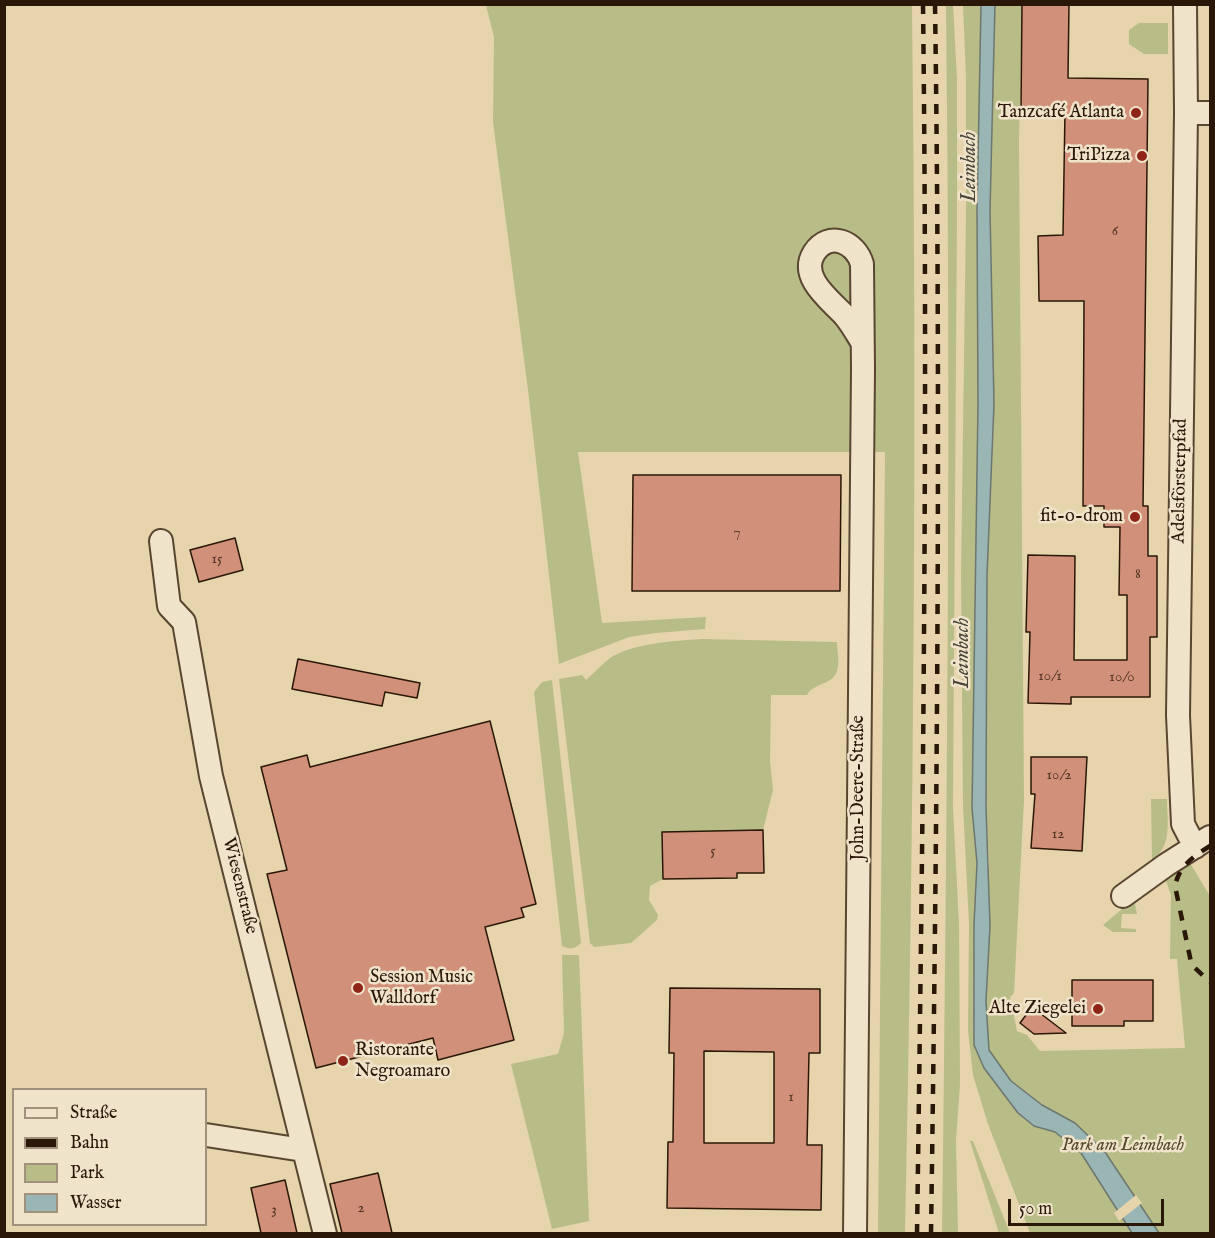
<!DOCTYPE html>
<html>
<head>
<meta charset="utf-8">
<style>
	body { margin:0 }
	#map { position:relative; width:1215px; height:1238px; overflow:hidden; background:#e6d4ad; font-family:"IM FELL English",serif }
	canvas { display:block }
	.frame { position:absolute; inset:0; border:6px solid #2a1707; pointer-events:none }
	.legend { position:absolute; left:12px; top:1088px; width:195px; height:138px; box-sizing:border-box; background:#efe3ca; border:2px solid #a0917c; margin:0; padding:8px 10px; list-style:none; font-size:18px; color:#2a1707 }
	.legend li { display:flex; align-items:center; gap:12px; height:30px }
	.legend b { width:30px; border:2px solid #a0917c }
	.scale { position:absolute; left:1008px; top:1199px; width:156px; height:27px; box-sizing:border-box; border:3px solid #2a1707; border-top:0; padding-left:8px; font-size:18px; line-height:21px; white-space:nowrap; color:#2a1707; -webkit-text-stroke:4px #efe3ca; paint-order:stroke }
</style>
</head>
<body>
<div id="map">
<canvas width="1215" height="1238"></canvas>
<div class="frame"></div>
<ul class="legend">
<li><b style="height:8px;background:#efe3ca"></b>Straße</li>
<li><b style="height:8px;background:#2a1707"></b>Bahn</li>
<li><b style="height:16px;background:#b8bc87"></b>Park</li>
<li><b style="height:16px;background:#99b6b4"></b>Wasser</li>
</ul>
<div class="scale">50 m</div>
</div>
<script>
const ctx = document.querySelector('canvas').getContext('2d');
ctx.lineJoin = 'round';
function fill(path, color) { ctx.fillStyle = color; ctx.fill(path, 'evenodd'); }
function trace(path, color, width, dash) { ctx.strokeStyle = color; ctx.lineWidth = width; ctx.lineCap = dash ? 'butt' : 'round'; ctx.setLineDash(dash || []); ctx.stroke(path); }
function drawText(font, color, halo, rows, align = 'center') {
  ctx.font = font + ' "IM FELL English",serif'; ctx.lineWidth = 5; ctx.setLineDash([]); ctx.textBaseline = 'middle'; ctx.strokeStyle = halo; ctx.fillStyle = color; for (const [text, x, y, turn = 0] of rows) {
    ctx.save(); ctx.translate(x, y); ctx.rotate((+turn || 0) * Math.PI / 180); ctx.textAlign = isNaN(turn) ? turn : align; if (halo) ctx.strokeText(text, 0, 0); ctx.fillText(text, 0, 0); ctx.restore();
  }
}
const green = new Path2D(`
	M953,4L957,80V213L953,807L959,924L960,1084L956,1140L958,1233L942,1234C947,824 951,414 946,5Z
	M981,4L977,212L978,404L972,808L977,863L974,1000L989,863L986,807L987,576L994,404L990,211L995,5H1022L1019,142L1024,800L1014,993L1010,997L1017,1031L1027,1035L1040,1051L1185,1048L1177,959H1170L1171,895L1166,881L1190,863L1210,896V1233H1030L988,1124L973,1075L968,1030L969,924L963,806L961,575L966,213V80L963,5Z
	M486,5H912C917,414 914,824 905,1233H878L885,452H578L602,623L706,617L705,629L656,633L629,637L559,664L528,390L493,122L494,37Z
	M1139,23H1168V54H1144L1129,44V30Z
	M701,639L837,642C837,650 840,663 837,671C833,685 813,683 807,695H771L770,761L773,790L763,830L663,832V879L650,886L649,900L658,915L657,920L631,943L594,947L590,943L559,679L582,675L586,680C594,673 602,664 610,658C634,643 673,641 701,639Z
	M552,680L581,943C575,949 570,950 562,946L534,692L542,682Z
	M1151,799H1167C1167,821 1173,846 1152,860Z
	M1134,899L1137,914H1122L1121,928L1136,929V932H1113L1103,925Z
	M562,955H579L589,1221L552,1229L511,1064L558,1054L564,1033Z
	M970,1141H973L1010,1233H999Z`);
const water = new Path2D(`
	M995,4L990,211L994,404L987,576L986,807L990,926L986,1001L989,1050L1011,1081L1042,1105L1075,1123L1105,1152L1159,1233H1132L1081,1153L1055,1132L1034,1126L1018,1113L984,1068L974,1045V924L977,863L972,808L978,404L977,212L981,5Z`);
const pier = new Path2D(`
	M1136,1195L1142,1203L1119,1221L1114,1213Z`);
const building = new Path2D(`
	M1022,4H1069L1068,78L1148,79L1143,506H1148V556H1157V637H1150V697H1071V704L1028,703L1030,632H1026L1028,555L1075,556L1074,660H1127V595H1119L1120,527H1104V506H1083L1084,301H1039L1038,236L1063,235L1065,110H1021Z
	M633,475H841L840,591H632Z
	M235,538L243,570L199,582L190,550Z
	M298,659L420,683L417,698L385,692L382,706L292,689Z
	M490,721L536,904L521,908L524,917L485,927L514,1040L438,1060L433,1038L316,1068L267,874L287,870L261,767L307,755L310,767Z
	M1031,757H1087L1082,851L1031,848L1035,794H1031Z
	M763,830L764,873H737V878L663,879L662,832Z
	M1072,980H1153V1021H1124V1026H1072Z
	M670,988L820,989V1053H809L807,1145H822L821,1210L667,1208L668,1142H673L674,1053H669ZM704,1051L774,1052V1143H704Z
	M1032,1007L1066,1033L1034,1034L1020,1023Z
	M378,1173L392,1233H342L330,1184Z
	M285,1180L297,1233H261L251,1188Z`);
const street = new Path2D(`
	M1185,4L1186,113
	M161,541L169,606L184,622L211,776L325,1234
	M1195,847L1183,824L1178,715L1186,113H1210
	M1123,896L1166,865L1210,837
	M206,1135L303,1150
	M855,1234L863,369L862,264C856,242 829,230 814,253C799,277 829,299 844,315C851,323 856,332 862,342`);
const rail = new Path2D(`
	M1210,846C1194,856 1179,866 1175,886L1191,962L1195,968L1210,982
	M917,1234C923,824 928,414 923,4
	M931,1234C937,824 941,414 935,4`);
const markers = [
	[1136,113,6,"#8f2418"],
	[1142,156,6,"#8f2418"],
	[1135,517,6,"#8f2418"],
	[358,988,6,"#8f2418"],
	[1098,1009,6,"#8f2418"],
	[343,1061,6,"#8f2418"]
];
const numberNames = [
	["6",1115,232],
	["7",737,533],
	["15",217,560],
	["8",1138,575],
	["10/1",1050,677],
	["10/0",1122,678],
	["10/2",1059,776],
	["12",1058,835],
	["5",713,852],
	["1",791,1098],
	["2",361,1209],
	["3",274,1211]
];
const poiNames = [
	["Tanzcafé Atlanta",1124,113],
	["TriPizza",1130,156],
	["fit-o-drom",1123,517],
	["Session Music",370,978,"left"],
	["Walldorf",370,999,"left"],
	["Alte Ziegelei",1086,1009],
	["Ristorante",355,1051,"left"],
	["Negroamaro",355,1072,"left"]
];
const streetNames = [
	["Adelsförsterpfad",1181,481,-89],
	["John-Deere-Straße",859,788,-90],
	["Wiesenstraße",239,886,76]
];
const parkNames = [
	["Park am Leimbach",1123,1146]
];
const waterNames = [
	["Leimbach",971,167,-90],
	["Leimbach",964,653,-90]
];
fill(green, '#b8bc87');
fill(water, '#99b6b4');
trace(water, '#6d766f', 1.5);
fill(pier, '#e6d4ad');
fill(building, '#d09079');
trace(building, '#2a1707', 1.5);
trace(street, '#594630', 26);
trace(street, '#efe3ca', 22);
trace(rail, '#2a1707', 4.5, [10, 10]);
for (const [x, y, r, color] of markers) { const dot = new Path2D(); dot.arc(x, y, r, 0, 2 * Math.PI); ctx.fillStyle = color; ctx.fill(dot); trace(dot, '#efe3ca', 2); }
drawText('15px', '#543524', null, numberNames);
drawText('18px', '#2a1707', '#efe3ca', poiNames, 'right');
drawText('18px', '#2a1707', '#efe3ca', streetNames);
drawText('italic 18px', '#55492d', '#efe3ca', parkNames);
drawText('italic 20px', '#4b473b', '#efe3ca', waterNames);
</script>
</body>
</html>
